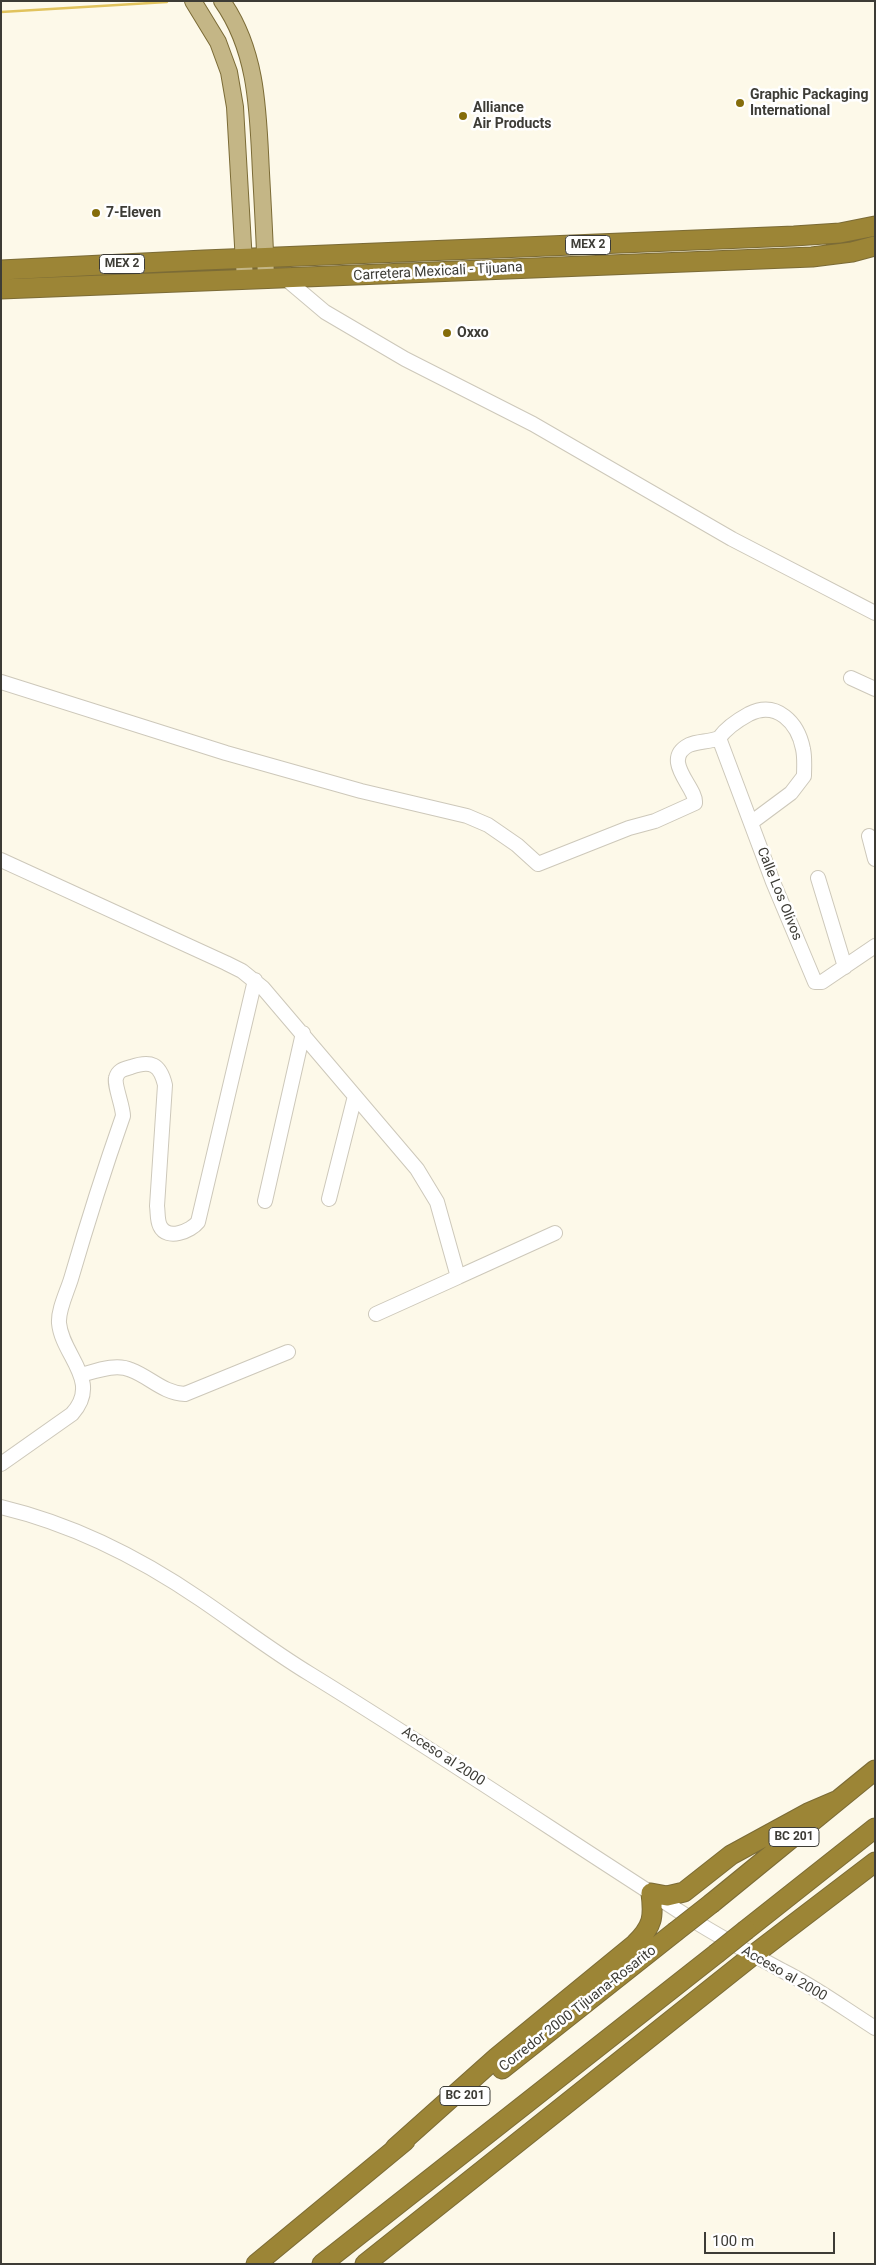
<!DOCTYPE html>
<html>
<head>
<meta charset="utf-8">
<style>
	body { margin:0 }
	#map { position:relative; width:876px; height:2265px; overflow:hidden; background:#fdf9e9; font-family:Roboto,sans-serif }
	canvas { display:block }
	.frame { position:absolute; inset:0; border:2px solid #3d3c36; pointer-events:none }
	.scale { position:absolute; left:704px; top:2232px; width:131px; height:22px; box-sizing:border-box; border:2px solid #3d3c36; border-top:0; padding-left:6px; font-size:15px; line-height:18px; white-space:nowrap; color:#3d3c36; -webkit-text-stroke:4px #fff; paint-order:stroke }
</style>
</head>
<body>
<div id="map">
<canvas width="876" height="2265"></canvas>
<div class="frame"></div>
<div class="scale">100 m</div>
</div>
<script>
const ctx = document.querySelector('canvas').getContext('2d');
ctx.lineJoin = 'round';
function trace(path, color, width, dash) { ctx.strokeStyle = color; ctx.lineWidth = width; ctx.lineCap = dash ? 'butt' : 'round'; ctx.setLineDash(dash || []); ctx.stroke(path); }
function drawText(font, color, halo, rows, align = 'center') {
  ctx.font = font + ' Roboto,sans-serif'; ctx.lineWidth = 5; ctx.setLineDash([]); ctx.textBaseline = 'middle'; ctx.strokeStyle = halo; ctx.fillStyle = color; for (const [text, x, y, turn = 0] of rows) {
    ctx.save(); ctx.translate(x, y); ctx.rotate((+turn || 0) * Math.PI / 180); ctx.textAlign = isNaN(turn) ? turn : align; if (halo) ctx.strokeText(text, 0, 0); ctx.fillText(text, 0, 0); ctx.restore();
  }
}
const stream = new Path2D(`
	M1,12L167,2`);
const minor = new Path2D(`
	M286,279L325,312L405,359L533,424L732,539L875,613
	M851,678L875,689
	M1,682L226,753L361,791L467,816L488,825L517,845L538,864L629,828L655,821L695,803C697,788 660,760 689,745C698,741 710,742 719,738
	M719,738L773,882L815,982H822L875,946
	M719,738C727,727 738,720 749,714C777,700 798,723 803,749C805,758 804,768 804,776L791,793L752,822
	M869,836L875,859
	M1,860L226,963L242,971L263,988L417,1169L437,1202L458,1277L376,1314
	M818,878L845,967
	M329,1199L355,1096
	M265,1201L303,1033
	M458,1277L555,1233
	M81,1375C96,1371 116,1363 131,1370C150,1377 163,1393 185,1394L288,1352
	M1,1464L72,1414C102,1381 62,1356 59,1323C58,1310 67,1292 71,1279C87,1224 104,1170 123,1116C123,1106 114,1085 116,1078C118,1070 124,1069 131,1067C151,1060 160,1064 165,1085L157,1206C158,1212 157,1220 160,1226C167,1241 191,1231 198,1222L255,980
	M1,1507C72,1524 140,1558 200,1599C237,1624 272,1651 310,1674C437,1752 560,1835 685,1915C717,1936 750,1953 783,1971C815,1987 845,2009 875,2028`);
const major = new Path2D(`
	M193,1L218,42L229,72L235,107L245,280
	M222,1C258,52 258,113 261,173C263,209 265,244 266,280`);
const highway = new Path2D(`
	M1,270L204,260L794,236L840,233L875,226
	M1,289L812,257L852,252L875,246
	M712,1903L875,1770
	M746,1930L875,1828
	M502,2069L675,1932
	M395,2148L497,2057L635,1944C653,1926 654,1917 651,1893L667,1896L684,1892L731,1855L808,1813L836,1801
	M256,2264L405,2141
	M322,2264L716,1954
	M365,2264L752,1956L875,1862`);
const highwayBridge = new Path2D(`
	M675,1932L712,1903
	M716,1954L746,1930`);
const markers = [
	[740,103,5,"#856d0b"],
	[463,116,5,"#856d0b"],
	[96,213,5,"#856d0b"],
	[447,333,5,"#856d0b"]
];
const shields = [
	[588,245,45],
	[122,264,45],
	[794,1837,50],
	[465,2096,50]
];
const shieldNames = [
	["MEX 2",588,245],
	["MEX 2",122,264],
	["BC 201",794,1837],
	["BC 201",465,2096]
];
const poiNames = [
	["Graphic Packaging",750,95],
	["International",750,111],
	["Alliance",473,108],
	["Air Products",473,124],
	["7-Eleven",106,213],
	["Oxxo",457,333]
];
const streetNames = [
	["Carretera Mexicali - Tijuana",438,272,-3],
	["Calle Los Olivos",779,894,68],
	["Acceso al 2000",443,1757,33],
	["Acceso al 2000",784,1974,30],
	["Corredor 2000 Tijuana-Rosarito",578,2009,-38]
];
trace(stream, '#e1c35d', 2.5);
trace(minor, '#cdc8ba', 16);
trace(major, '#7b6b36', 18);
trace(highway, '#7b6b36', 21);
trace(minor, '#fff', 14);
trace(major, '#c4b686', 16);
trace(highway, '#9c8536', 19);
trace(highwayBridge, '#7b6b36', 21, []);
trace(highwayBridge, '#9c8536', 19);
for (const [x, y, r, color] of markers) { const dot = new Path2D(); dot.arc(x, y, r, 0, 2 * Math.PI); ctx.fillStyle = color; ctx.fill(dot); trace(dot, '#fff', 2); }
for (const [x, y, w] of shields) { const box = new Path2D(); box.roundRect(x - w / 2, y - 9.5, w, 19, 4); ctx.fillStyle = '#fff'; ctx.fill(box); trace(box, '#3d3c36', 1); }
drawText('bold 12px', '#3d3c36', null, shieldNames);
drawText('bold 14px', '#3d3c36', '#fff', poiNames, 'left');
drawText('14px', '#3d3c36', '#fff', streetNames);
</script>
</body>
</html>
